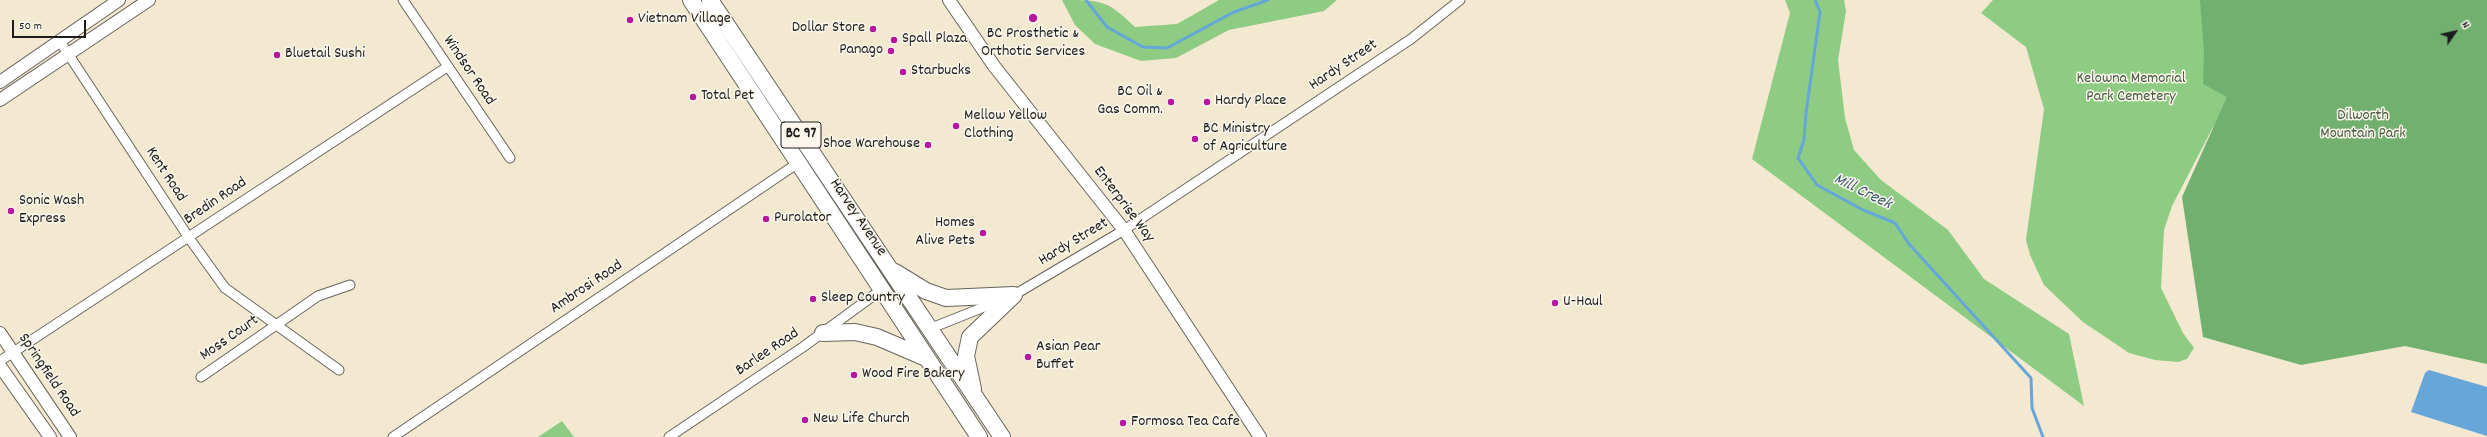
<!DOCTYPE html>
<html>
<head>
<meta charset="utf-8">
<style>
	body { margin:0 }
	#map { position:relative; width:2487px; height:437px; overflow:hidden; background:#f3e9d1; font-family:Dekko,sans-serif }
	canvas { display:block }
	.north { position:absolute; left:2435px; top:12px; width:40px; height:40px; -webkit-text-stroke:3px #fbf7ec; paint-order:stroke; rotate:56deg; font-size:11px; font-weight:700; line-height:16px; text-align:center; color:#1c1c1c }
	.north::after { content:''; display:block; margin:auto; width:14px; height:18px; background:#1c1c1c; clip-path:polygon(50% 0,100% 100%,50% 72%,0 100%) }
	.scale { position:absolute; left:12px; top:20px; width:74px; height:18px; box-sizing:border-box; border:2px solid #1c1c1c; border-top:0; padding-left:5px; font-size:12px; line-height:14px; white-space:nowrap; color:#1c1c1c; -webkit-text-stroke:3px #fbf7ec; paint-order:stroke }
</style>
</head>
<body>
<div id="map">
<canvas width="2487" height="437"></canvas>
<div class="north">N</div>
<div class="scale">50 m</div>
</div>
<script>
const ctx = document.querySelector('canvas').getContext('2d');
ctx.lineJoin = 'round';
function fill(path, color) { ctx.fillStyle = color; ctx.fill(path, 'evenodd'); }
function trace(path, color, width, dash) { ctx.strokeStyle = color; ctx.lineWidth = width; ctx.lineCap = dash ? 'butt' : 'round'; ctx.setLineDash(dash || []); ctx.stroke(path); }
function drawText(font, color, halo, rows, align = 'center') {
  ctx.font = font + ' Dekko,sans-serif'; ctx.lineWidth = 3; ctx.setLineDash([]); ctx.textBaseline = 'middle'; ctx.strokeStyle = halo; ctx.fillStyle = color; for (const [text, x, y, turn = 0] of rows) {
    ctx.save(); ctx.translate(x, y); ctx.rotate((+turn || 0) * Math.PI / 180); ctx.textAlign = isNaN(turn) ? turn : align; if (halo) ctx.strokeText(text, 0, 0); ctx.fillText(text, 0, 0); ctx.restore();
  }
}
const green = new Path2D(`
	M1062,0C1102,0 1107,0 1135,27L1177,24L1219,0H1337L1324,11L1229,30L1176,58L1141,61L1095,44L1075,25Z
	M1785,0H1844L1846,11L1838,60L1845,118L1854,150L1881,180L1948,230L1984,279L2069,334L2084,406L1752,159L1790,13Z
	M1993,0H2487L2231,99L2212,129L2172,206L2164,230L2161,288L2183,333L2194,348L2187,359L2178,362L2155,360L2129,353L2083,322L2044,285L2030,255L2026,240L2044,109L2026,47L1981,13Z
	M562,421L574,437H538Z`);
const forest = new Path2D(`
	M2200,0H2487V364L2405,346L2301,365L2203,337L2182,197L2227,97L2203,84L2204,52Z`);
const water = new Path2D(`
	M2429,370L2487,387V436L2411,412L2425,373Z`);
const stream = new Path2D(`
	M1086,0L1107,27L1143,47L1167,48L1234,12L1268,0
	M1815,0L1820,12L1806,113L1804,140L1798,158L1817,185L1863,210L1895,223L1909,244L2031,378L2032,408L2043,437`);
const street = new Path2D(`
	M403,0L510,158
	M59,40L189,238L225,288L339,370
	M929,329L1014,295L1124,230L1411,39L1460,0
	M0,361L447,67
	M201,377L318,296L350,285
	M393,437L798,163
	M669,437L803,347L881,290`);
const secondary = new Path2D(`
	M949,0L994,66L1124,230L1260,437
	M0,82L119,0
	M0,100L149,0
	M0,333L70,437
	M0,366L50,437`);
const highway = new Path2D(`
	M691,0L979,437
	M710,0L1002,437
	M895,272L926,291L946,298L1014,295
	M823,333L855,332L877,337L926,358
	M973,389L966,356L970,337L1014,295`);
const markers = [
	[1033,18,5,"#b5179e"],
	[630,20,4,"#b5179e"],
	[873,29,4,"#b5179e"],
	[894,40,4,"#b5179e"],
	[891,51,4,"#b5179e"],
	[277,55,4,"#b5179e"],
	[903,72,4,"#b5179e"],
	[693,97,4,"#b5179e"],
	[1171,102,4,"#b5179e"],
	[1207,102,4,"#b5179e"],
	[956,126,4,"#b5179e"],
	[1195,139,4,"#b5179e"],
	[928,145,4,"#b5179e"],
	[11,211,4,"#b5179e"],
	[766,219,4,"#b5179e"],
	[983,233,4,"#b5179e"],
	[813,299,4,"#b5179e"],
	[1555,303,4,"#b5179e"],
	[1028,357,4,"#b5179e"],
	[854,375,4,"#b5179e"],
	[805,420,4,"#b5179e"],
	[1123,423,4,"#b5179e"]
];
const shields = [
	[801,135,40]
];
const shieldNames = [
	["BC 97",801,135]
];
const poiNames = [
	["Vietnam Village",638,20],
	["Dollar Store",865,29,"right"],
	["BC Prosthetic &",1033,35,"center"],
	["Orthotic Services",1033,53,"center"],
	["Spall Plaza",902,40],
	["Panago",883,51,"right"],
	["Bluetail Sushi",285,55],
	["Starbucks",911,72],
	["BC Oil &",1163,93,"right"],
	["Gas Comm.",1163,111,"right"],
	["Total Pet",701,97],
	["Hardy Place",1215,102],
	["Mellow Yellow",964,117],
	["Clothing",964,135],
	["BC Ministry",1203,130],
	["of Agriculture",1203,148],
	["Shoe Warehouse",920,145,"right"],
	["Sonic Wash",19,202],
	["Express",19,220],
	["Purolator",774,219],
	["Homes",975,224,"right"],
	["Alive Pets",975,242,"right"],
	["Sleep Country",821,299],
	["U-Haul",1563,303],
	["Asian Pear",1036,348],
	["Buffet",1036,366],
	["Wood Fire Bakery",862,375],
	["New Life Church",813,420],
	["Formosa Tea Cafe",1131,423]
];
const streetNames = [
	["Hardy Street",1344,66,-34],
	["Windsor Road",468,71,56],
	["Kent Road",165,175,57],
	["Bredin Road",216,202,-34],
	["Enterprise Way",1123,205,53],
	["Harvey Avenue",857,218,56],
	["Hardy Street",1074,243,-31],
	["Ambrosi Road",587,288,-34],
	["Moss Court",230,339,-35],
	["Barlee Road",768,353,-34],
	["Springfield Road",48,376,56]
];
const parkNames = [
	["Kelowna Memorial",2131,80],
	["Park Cemetery",2131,98],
	["Dilworth",2363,117],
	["Mountain Park",2363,135]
];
const waterNames = [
	["Mill Creek",1862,193,26]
];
fill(green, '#8dcc82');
fill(forest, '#72b070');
fill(water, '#66a6d9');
trace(stream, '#66a6d9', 3);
trace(street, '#67645b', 11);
trace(secondary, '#67645b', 14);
trace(highway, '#67645b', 18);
trace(street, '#fff', 9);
trace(secondary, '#fff', 12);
trace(highway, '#fff', 16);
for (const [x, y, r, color] of markers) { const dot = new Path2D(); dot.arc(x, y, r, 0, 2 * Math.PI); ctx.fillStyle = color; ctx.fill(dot); trace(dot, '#fbf7ec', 1.5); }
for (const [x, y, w] of shields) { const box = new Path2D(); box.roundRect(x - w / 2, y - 13, w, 26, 3); ctx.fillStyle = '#fbf7ec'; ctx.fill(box); trace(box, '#1c1c1c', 1); }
drawText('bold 15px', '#1c1c1c', null, shieldNames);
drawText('16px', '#1c1c1c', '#fbf7ec', poiNames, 'left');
drawText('16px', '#1c1c1c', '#fbf7ec', streetNames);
drawText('16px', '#445a40', '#fbf7ec', parkNames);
drawText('italic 17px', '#3d5a71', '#fbf7ec', waterNames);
</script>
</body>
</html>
